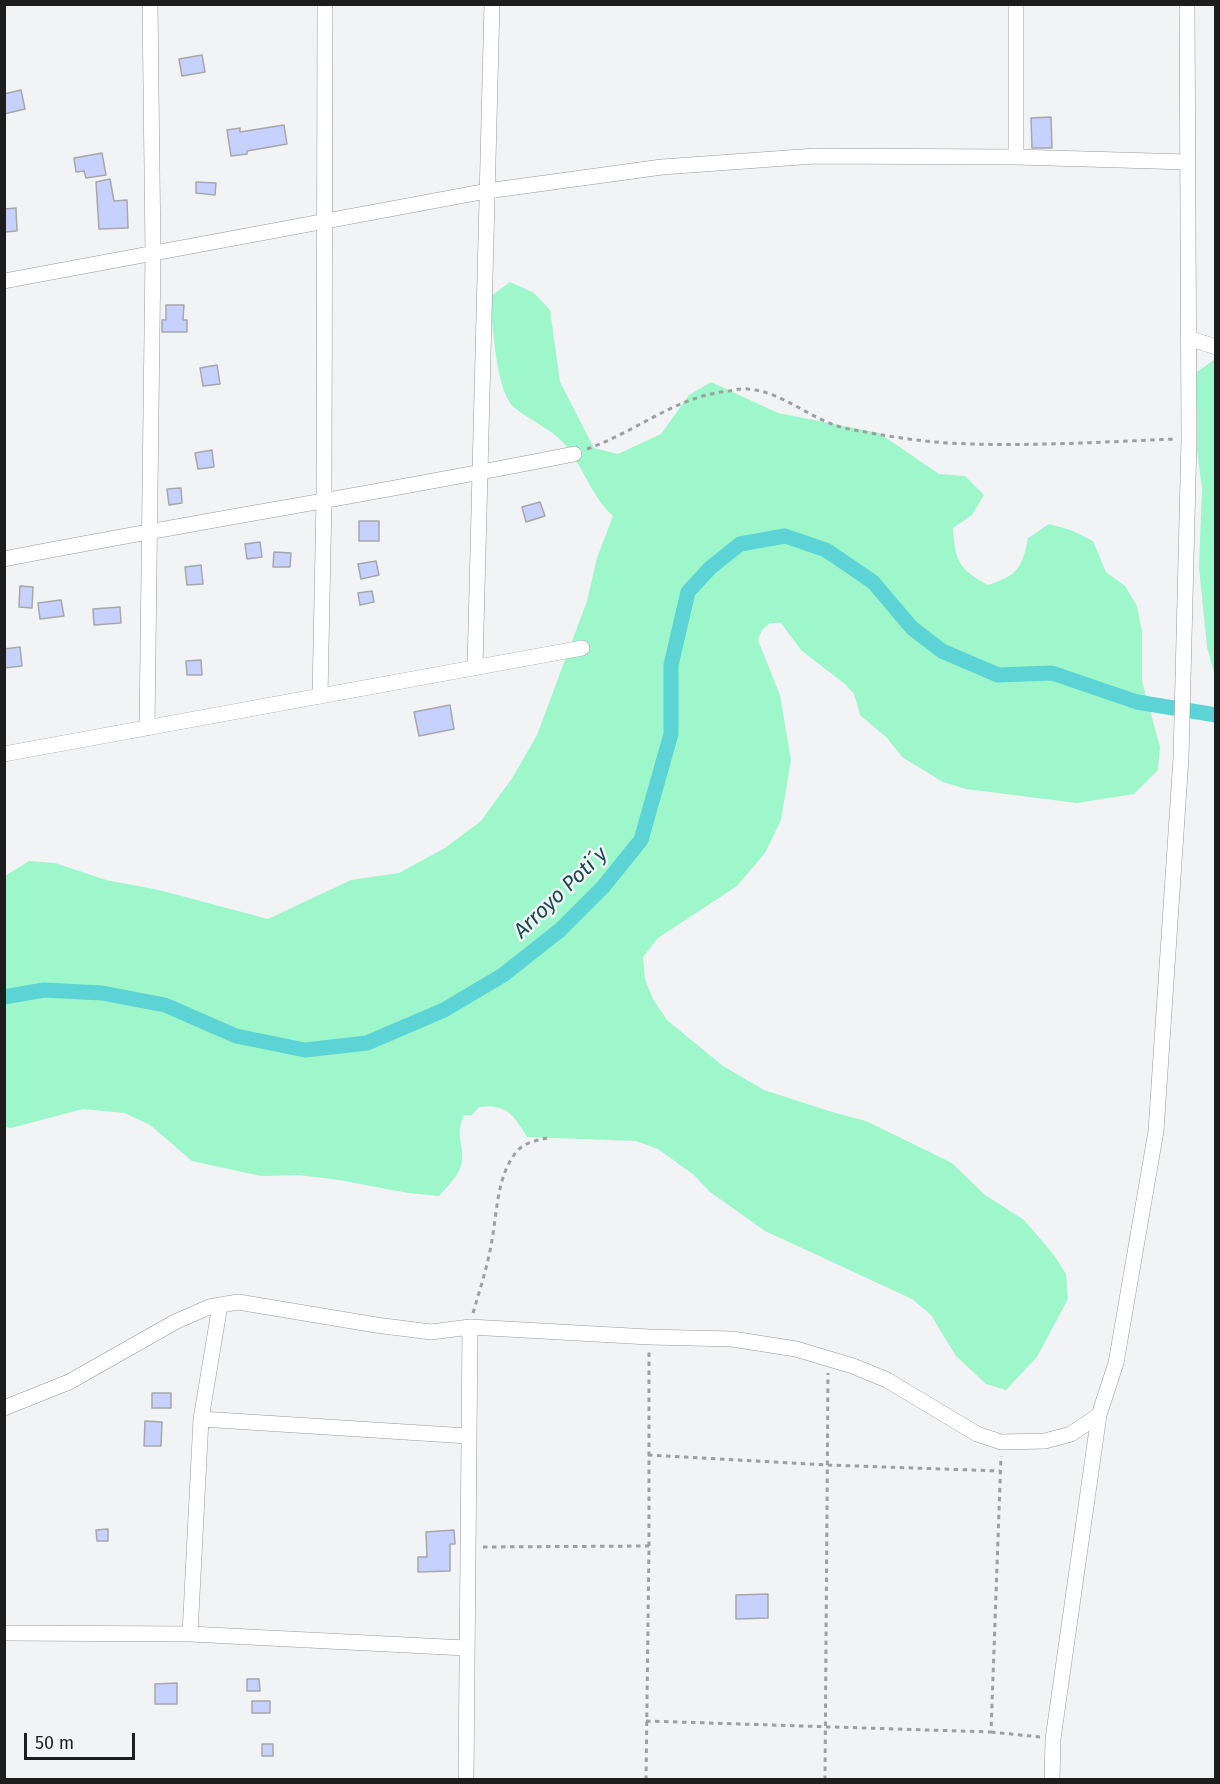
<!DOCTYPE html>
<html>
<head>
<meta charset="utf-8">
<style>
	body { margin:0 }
	#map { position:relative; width:1220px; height:1784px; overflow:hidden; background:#f2f3f5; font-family:"Fira Sans",sans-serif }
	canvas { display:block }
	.frame { position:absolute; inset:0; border:6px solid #1d1d1e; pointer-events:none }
	.scale { position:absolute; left:24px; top:1733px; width:111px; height:27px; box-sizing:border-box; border:3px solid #1d1d1e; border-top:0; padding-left:8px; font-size:18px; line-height:21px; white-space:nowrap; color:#1d1d1e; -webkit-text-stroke:4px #f2f3f5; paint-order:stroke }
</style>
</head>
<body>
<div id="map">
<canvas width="1220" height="1784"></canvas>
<div class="frame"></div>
<div class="scale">50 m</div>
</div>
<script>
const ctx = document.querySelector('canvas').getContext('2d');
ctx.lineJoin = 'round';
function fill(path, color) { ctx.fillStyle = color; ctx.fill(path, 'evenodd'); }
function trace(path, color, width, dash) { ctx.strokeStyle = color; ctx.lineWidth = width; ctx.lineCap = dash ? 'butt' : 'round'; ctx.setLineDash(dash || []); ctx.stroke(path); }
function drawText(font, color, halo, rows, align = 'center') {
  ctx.font = font + ' "Fira Sans",sans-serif'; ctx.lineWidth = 5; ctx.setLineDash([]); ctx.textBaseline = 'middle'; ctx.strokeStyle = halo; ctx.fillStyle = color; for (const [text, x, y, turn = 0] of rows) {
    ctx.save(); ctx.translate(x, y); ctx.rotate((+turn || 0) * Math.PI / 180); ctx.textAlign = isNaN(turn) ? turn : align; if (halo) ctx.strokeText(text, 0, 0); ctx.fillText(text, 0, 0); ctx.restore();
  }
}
const green = new Path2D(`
	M510,282L534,293L550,310L560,382L594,448L618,454L661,434L689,395L711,382L778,413L879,433L939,474L965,476L984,495L972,515L953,528C955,560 958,569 988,585C1018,575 1022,568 1028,538L1049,524L1071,530L1093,541L1106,572L1125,586L1137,606L1142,632V681L1160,747L1158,770L1134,794L1077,803L966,789L943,782L902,757L887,738L860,715L854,694L846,685L801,650L781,623H770L762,630L758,640L780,695L791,760L781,820L765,853L737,886L658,938L643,957L645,979L653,999L667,1020L723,1066L764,1090L832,1112L866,1121L952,1163L985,1195L1024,1220L1054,1255L1066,1274L1068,1299L1037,1357L1006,1390L986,1384L956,1356L931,1315L912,1299L765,1231L710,1192L694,1175L658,1149L636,1141L527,1137C513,1114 507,1104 479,1107L472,1115H464C455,1136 463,1140 462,1159C462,1173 448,1186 439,1196L408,1193L339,1180L299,1175L261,1176L192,1161L150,1125L125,1113L83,1109L11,1128L5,1127V876L29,861L55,863L106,880L159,890L268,919L351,880L399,873L445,848L481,821L513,777L537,735L587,601L597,558L613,516C592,497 584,469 567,447C553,429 532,422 515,408C495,392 493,323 490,297Z
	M1215,359V676L1207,647L1199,567L1202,489L1190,394L1197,372Z`);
const canal = new Path2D(`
	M4,997L44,990L102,993L165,1005L236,1036L305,1050L367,1043L444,1010L503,975L560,930L603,887L641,840L671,734V665L688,592L710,568L740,544L785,536L826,550L873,582L912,628L942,651L998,675L1052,673L1137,702L1216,715`);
const building = new Path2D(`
	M202,55L205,72L182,76L179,59Z
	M21,90L25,109L4,114V94Z
	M1051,117L1052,148H1032L1031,118Z
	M284,125L287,144L247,151V154L231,156L227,130L240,128V132Z
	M102,153L106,175L86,178L84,171L76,172L74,158Z
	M110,179L114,201L127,200L128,228L99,229L96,182Z
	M196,182L216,183L215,195L196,193Z
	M16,208L17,231L4,232V209Z
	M166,305H184L183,320H187V332H162V320H166Z
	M217,365L220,384L203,386L200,368Z
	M212,450L214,467L198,469L195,453Z
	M181,488L182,503L169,505L167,489Z
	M540,502L545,516L526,522L522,507Z
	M359,521H379V541H359Z
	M260,542L262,557L247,559L245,544Z
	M274,552L291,553L290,567H273Z
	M376,561L379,575L361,579L358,564Z
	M201,565L203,584L187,585L185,567Z
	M20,586L33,587L32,608L19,607Z
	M372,591L374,602L360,605L358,593Z
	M61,600L64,616L40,619L38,603Z
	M120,607L121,623L94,625L93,609Z
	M20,647L22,666L4,668V649Z
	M201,660L202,675H187L186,661Z
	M450,705L454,729L419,736L414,712Z
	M152,1393H171V1408H152Z
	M145,1421L162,1422L161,1446H144Z
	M108,1529V1541H97L96,1530Z
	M454,1530L455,1544H450V1571L418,1572V1557H427L426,1532Z
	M768,1594V1618L736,1619V1595Z
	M247,1679H259L260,1691H247Z
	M177,1683V1704H155V1684Z
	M252,1701H270V1713H252Z
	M262,1744H273V1756H262Z`);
const path = new Path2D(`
	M587,449C636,432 676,396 729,391C735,390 742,388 748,389C785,392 812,422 849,429C881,435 915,441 948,443C1024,447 1100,442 1176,439
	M473,1313C480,1289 488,1265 492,1240C497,1212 497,1179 514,1155C522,1143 534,1141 547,1138
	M648,1455L827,1465L1000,1471
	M483,1547L649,1546
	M646,1721L991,1732L1001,1456
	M991,1732L1040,1737
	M646,1780L649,1546V1349
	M825,1780L828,1373`);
const street = new Path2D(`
	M1016,157V4
	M4,281L487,191L662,167L815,156L1016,157L1188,162
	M1188,338L1216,347
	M4,559C194,522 385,492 574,454
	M475,667L492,4
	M320,696L324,500L325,4
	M147,728L153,253L150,4
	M4,754L582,648
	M4,1408L69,1382L175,1322L209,1307L238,1302L376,1325L431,1332L470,1327L649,1337L732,1339L796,1349L853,1366L887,1380L977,1434L1001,1442L1045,1441L1071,1434L1099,1415L1116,1363L1156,1131L1181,758L1189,439L1187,4
	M201,1419L468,1436
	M4,1633L190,1634L466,1648
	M190,1634L201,1419L220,1305
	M466,1780L470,1327
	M1052,1780L1053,1739L1099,1415`);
const waterNames = [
	["Arroyo Poti´y",561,893,-44]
];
fill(green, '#9ef6cb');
trace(canal, '#5cd3d4', 15);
fill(building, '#c7d1fe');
trace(building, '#a7a7aa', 1.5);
trace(street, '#98999b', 16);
trace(path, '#9f9fa1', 3, [4.5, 4.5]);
trace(street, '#fff', 15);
drawText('italic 21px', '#164b4c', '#f2f3f5', waterNames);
</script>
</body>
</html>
